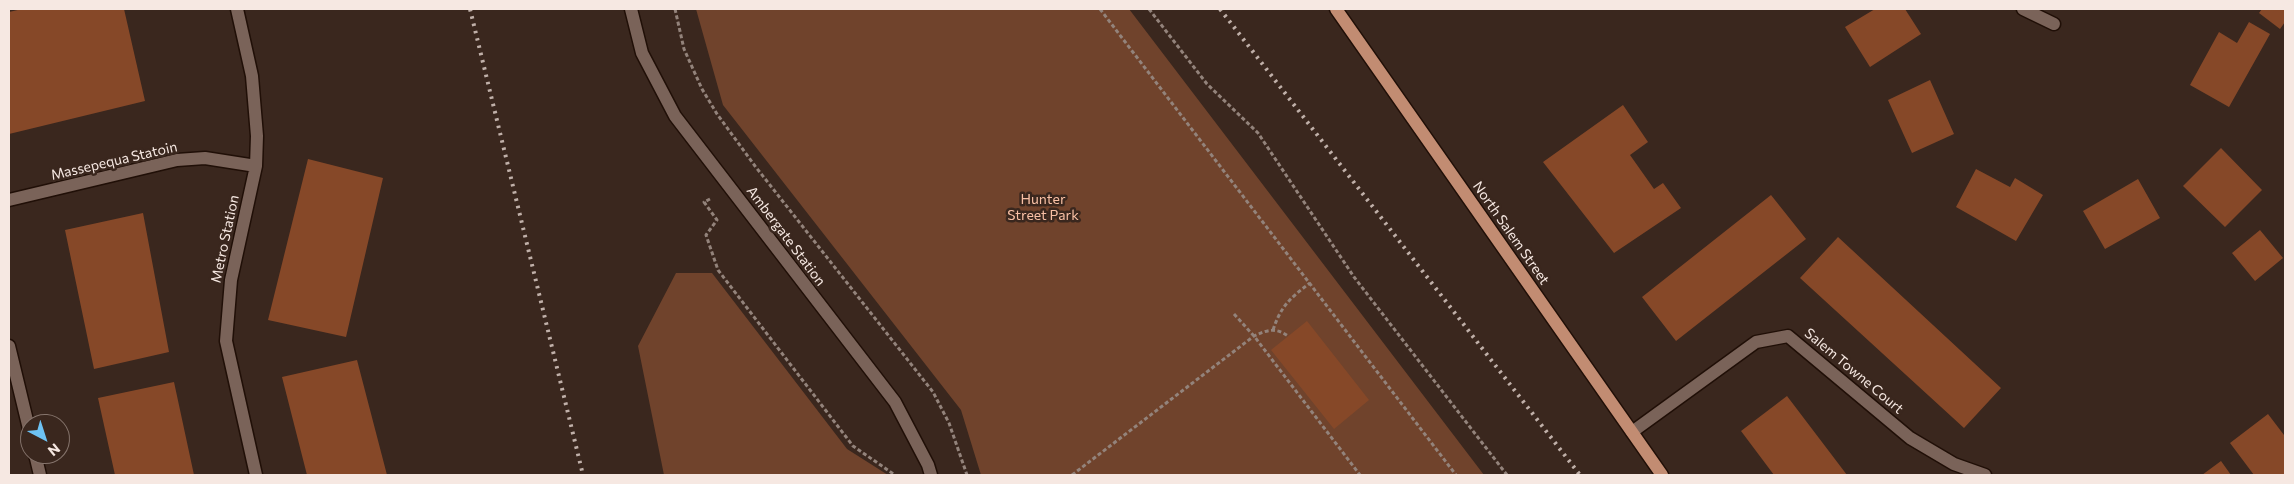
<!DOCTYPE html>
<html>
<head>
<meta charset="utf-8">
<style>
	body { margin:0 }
	#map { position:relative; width:2294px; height:484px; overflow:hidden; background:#3a271e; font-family:Commissioner,sans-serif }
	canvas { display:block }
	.frame { position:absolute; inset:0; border:10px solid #f6e8e2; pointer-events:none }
	.north { position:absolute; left:20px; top:414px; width:50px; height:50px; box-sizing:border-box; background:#3a271e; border:1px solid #85746c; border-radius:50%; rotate:140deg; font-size:14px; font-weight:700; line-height:20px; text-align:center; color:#f6e8e2 }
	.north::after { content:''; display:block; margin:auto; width:18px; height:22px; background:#6dc2f3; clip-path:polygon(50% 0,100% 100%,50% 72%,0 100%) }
</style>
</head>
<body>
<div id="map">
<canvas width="2294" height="484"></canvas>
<div class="frame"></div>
<div class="north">N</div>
</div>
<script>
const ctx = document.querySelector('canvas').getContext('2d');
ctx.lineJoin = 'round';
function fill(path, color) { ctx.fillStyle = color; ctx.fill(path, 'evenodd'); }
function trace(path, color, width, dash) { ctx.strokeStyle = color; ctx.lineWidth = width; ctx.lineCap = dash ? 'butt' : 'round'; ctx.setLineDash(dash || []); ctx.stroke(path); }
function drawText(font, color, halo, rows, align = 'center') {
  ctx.font = font + ' Commissioner,sans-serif'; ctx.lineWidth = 5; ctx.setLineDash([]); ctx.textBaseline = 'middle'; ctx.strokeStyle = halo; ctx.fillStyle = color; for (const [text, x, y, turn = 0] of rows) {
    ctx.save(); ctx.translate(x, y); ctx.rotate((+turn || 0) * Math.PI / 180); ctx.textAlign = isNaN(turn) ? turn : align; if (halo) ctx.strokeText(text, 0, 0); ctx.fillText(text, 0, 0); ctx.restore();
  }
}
const green = new Path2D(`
	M696,9H1129L1484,475H981L961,410L723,105Z
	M676,273H712L847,449L888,475H664L638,346Z`);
const building = new Path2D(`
	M22,9H124L145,101L9,134V12Z
	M1875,9H1905L1921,34L1870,67L1845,27Z
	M2262,9H2285V22L2280,29L2259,13Z
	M2249,22L2270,34L2229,107L2190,85L2219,32L2237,43Z
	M1930,80L1954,134L1912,153L1888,100Z
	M1623,105L1648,142L1630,155L1654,189L1663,183L1681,208L1614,253L1543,162Z
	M2221,148L2262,190L2225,227L2183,186Z
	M308,159L383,178L346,337L268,320Z
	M1976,169L2010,187L2015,178L2043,195L2016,241L1956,207Z
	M2138,179L2160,218L2105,249L2083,211Z
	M1771,195L1806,239L1676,341L1642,297Z
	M143,213L169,352L94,369L65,230Z
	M2260,230L2283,258L2255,281L2232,253Z
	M1838,237L2001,388L1964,428L1800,278Z
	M1307,321L1369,400L1334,429L1271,350Z
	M357,360L387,475H307L282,377Z
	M174,382L194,475H115L98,398Z
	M1787,396L1847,475H1774L1741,431Z
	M2268,414L2284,435L2285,434V475H2254L2230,443Z
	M2221,461L2231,475H2202Z`);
const path = new Path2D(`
	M675,9L684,49L702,89L717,114L755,166L933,392L949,423L967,475
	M1100,9L1456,475
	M1149,9L1207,84L1258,133L1354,277L1507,475
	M710,199L704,202L717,220L706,235L718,270L853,446L895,475
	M1234,314L1254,336L1360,475
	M1273,330C1281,306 1290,298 1310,283
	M1072,475L1254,336C1267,330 1275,327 1288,336`);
const minor = new Path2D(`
	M237,9L252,76L257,136L256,166L231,280L226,341L256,475
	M631,9L642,53L675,116L895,402L928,465L931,475
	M2023,9L2054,24
	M9,200L177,160L205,158L256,166
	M9,346L30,433
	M1632,432L1756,342L1788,336L1910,438L1954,464L1985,475
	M35,454L40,475`);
const major = new Path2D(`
	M1336,9L1662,475`);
const rail = new Path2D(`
	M470,9L583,475
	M1220,9L1580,475`);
const streetNames = [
	["Massepequa Statoin",114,161,-13],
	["North Salem Street",1511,233,55],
	["Ambergate Station",786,236,53],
	["Metro Station",225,239,-78],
	["Salem Towne Court",1854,371,40]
];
const parkNames = [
	["Hunter",1043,199],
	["Street Park",1043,215]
];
fill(green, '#70432c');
fill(building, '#864828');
trace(minor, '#200f07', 15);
trace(major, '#200f07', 15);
trace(path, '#93837b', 3, [4, 2.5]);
trace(minor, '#7a6359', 12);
trace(major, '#c28c72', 12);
trace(rail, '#c0b0a9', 4, [2.5, 5]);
drawText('14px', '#f6e8e2', '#3a271e', streetNames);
drawText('14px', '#f9c0a5', '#3a271e', parkNames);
</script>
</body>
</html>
